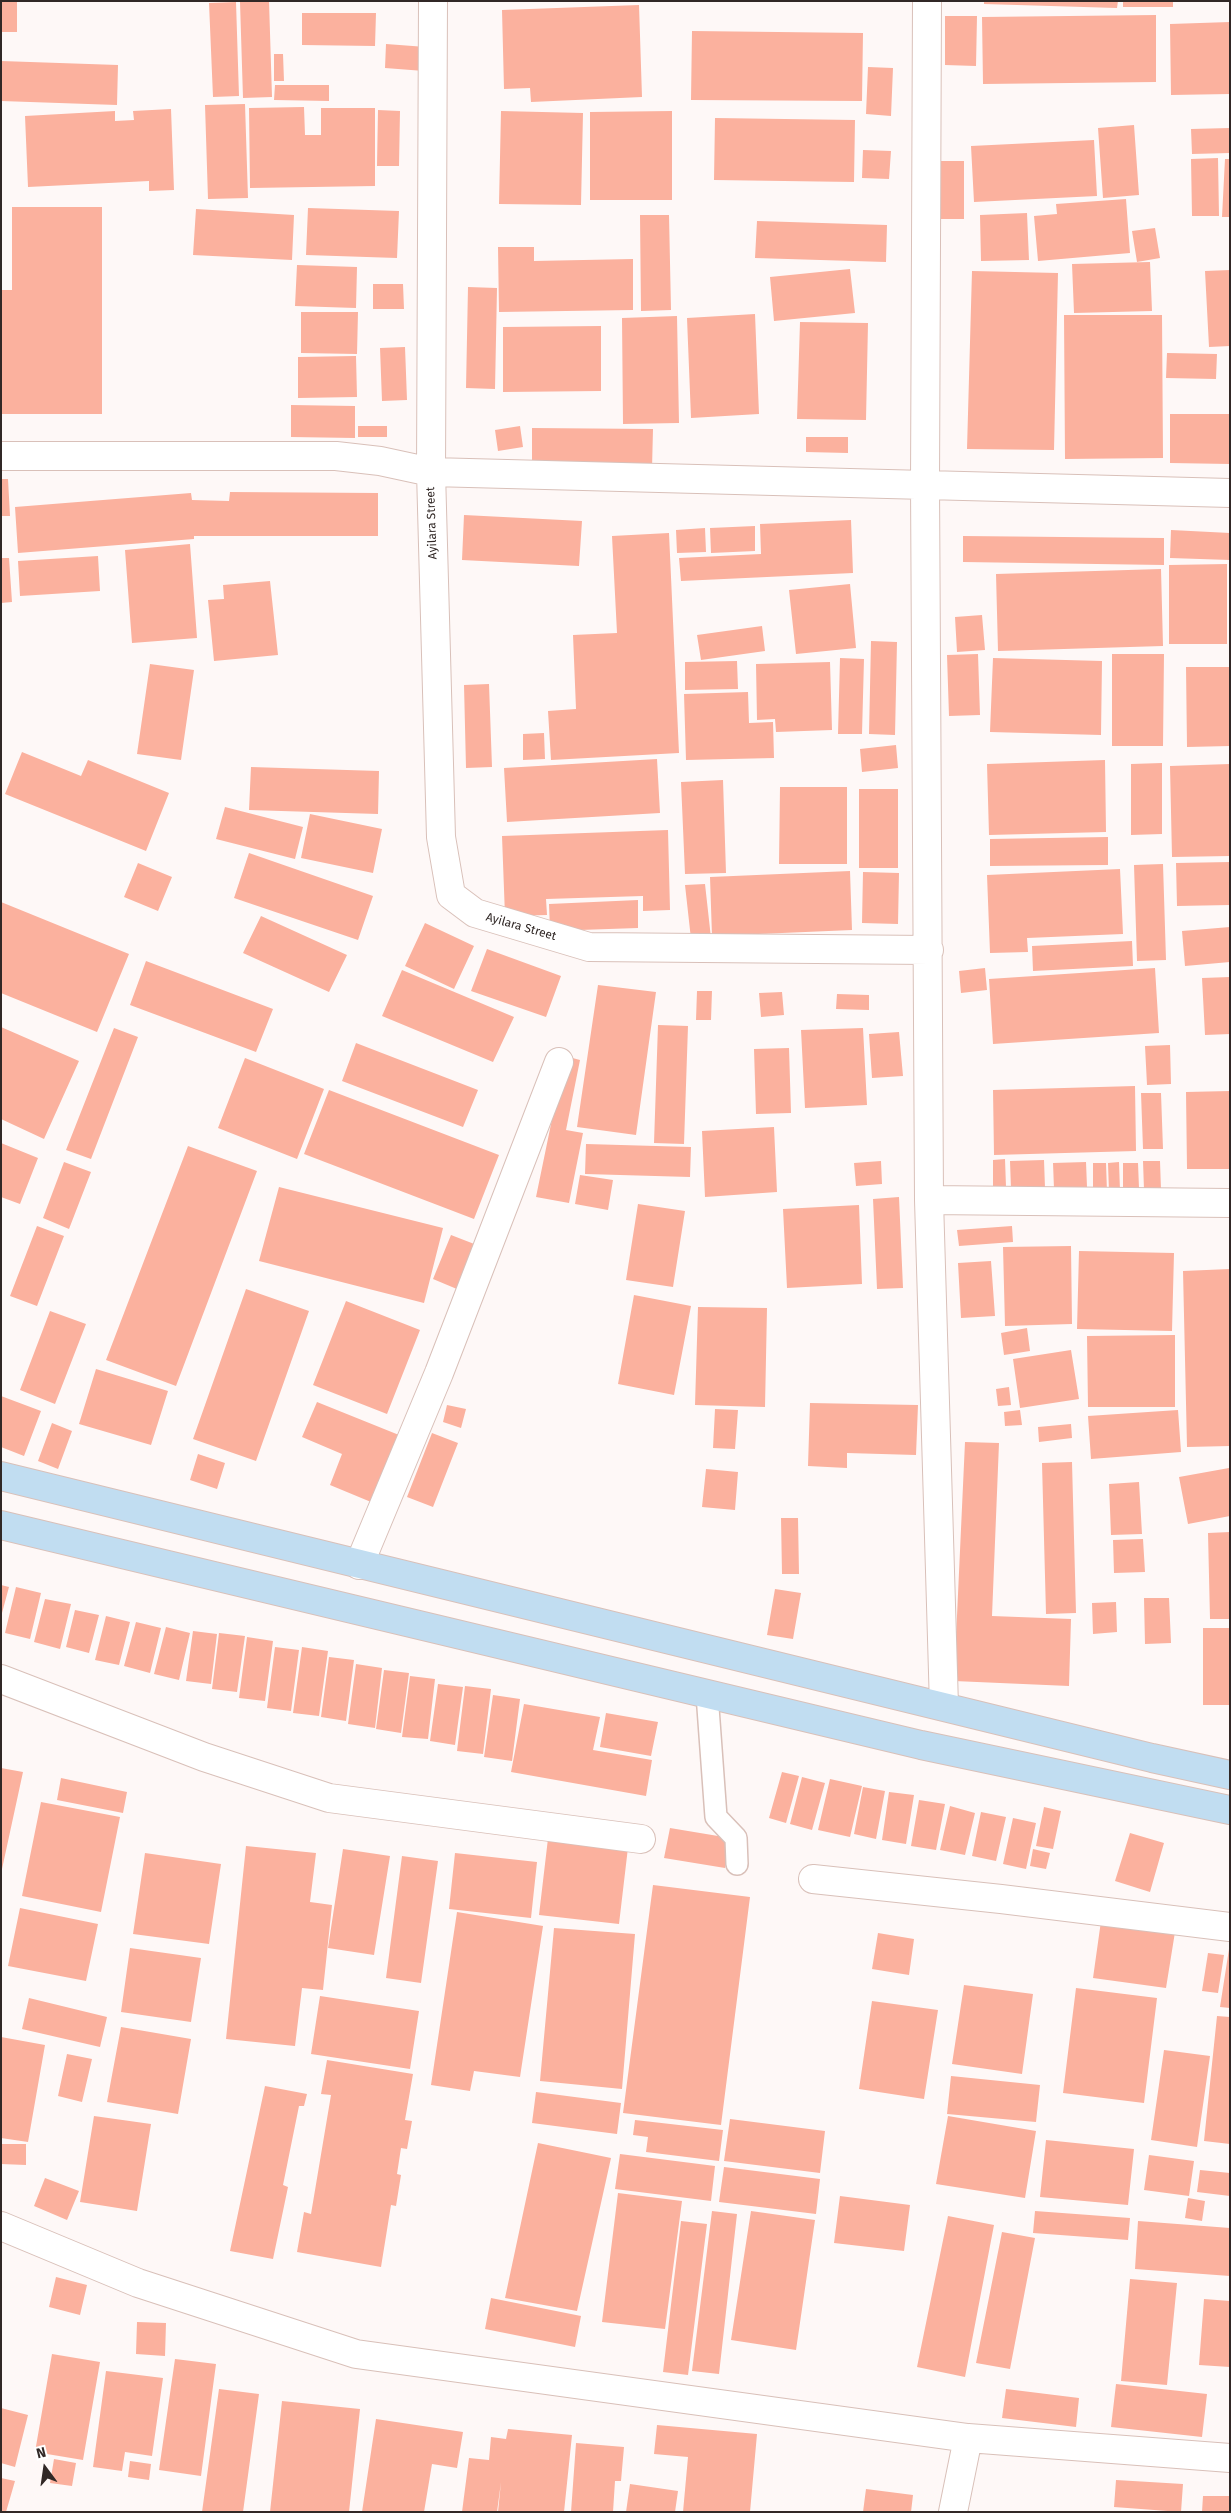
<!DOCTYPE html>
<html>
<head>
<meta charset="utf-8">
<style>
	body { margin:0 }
	#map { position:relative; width:1231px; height:2513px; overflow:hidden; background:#fef8f7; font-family:"Fira Sans",sans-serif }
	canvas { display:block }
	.frame { position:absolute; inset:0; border:2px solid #312826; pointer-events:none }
	.north { position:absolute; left:20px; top:2443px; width:50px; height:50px; -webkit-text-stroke:4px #fff; paint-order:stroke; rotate:346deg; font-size:14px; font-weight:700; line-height:20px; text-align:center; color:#312826 }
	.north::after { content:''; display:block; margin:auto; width:18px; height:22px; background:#312826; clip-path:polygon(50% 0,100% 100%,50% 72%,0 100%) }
</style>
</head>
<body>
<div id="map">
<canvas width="1231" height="2513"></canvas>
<div class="frame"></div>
<div class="north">N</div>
</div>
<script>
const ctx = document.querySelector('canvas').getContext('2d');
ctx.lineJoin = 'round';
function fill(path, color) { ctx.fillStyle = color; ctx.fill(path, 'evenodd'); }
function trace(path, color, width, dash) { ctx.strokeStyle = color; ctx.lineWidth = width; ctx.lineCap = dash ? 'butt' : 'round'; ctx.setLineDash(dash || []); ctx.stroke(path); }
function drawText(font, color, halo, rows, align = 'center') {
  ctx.font = font + ' "Fira Sans",sans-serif'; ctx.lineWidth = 5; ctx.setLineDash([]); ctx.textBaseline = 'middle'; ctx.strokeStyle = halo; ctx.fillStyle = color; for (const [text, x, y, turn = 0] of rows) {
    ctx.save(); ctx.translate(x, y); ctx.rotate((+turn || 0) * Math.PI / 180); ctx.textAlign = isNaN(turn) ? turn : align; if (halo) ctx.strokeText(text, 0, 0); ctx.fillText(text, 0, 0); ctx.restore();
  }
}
const building = new Path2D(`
	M1,1H17V32H1Z
	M269,1L272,97L243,98L240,2Z
	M984,1H1118L1117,8L984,4Z
	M1123,1H1173V7H1123Z
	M236,2L239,96L213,97L209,3Z
	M639,5L642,97L531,102L530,88L504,89L502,10Z
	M302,13H376L375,46L302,45Z
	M1156,15V82L983,84L982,17Z
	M945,16H977L976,66L945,65Z
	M1230,22V94L1171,95L1170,24Z
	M692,31L863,33L862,101L691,100Z
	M386,44L426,47L424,71L385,68Z
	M274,54H283L284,81H274Z
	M1,61L118,65L117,105L1,101Z
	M868,67L893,68L891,116L866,114Z
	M275,85H329V101L274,100Z
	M245,104L248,198L208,199L205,105Z
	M304,107L305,135H321V108H375V186L250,188L249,108Z
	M171,109L174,190L149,191V181L28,187L25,116L115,111V121L134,120L133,111Z
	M378,110L400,111L399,166H377Z
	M501,111L583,113L581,205L499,204Z
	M672,111V200H590V112Z
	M715,118L855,120L854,182L714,180Z
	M1134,125L1139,195L1103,198L1098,128Z
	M1230,128V153L1192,154L1191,129Z
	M1094,140L1097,196L974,202L971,146Z
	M863,150L891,151L889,179L862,178Z
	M1218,158L1219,216H1192L1191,159Z
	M1225,159H1230V217H1222Z
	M935,161H964V219H935Z
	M1126,199L1130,253L1038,261L1034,216L1057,214L1056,204Z
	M12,207H102V414H1V290H12Z
	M308,208L399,211L397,258L306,255Z
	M196,209L294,215L292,260L193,255Z
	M1027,213L1029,260L981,261L980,215Z
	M640,215H669L671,310L641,311Z
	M757,221L887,225L886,262L755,258Z
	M1155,228L1160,258L1137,262L1132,231Z
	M498,247H534V261L633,259V310L499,312Z
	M1150,262L1152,311L1074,313L1072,264Z
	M297,265L357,267L356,308L295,306Z
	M850,269L855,313L774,321L770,277Z
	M1230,270V346L1209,347L1205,271Z
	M972,271L1058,273L1054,450L967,449Z
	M373,284H403L404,309H373Z
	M468,287L497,288L495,389L466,388Z
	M301,312H358L357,354L301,353Z
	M755,314L759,414L691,418L687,318Z
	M1064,315H1162L1163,458L1065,459Z
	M677,316L679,423L623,424L622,318Z
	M800,322L868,323L866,420L797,419Z
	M601,326V391L503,392V327Z
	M405,347L407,400L382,401L380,348Z
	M1167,353L1217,354L1216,379L1166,378Z
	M356,356L357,397L298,398V357Z
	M291,405L355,406V438L291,437Z
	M1170,414H1230V464L1170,463Z
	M358,426H387V437H358Z
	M520,426L523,447L498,451L495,430Z
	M532,428L653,429L652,469L532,468Z
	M806,437H848V453L806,452Z
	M1,479H8L10,516H1Z
	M230,492L378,493V536H194V539L18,553L15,507L191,493L192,500L229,501Z
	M464,515L582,521L579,566L462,560Z
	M851,520L853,573L681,581L679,558L761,554L760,524Z
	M755,526V551L711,553L710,528Z
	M705,528L706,552L677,553L676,530Z
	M1171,530L1230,533V560L1170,558Z
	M669,533L679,753L551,760L548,711L576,709L573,635L617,633L612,536Z
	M963,536L1164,538V565L963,562Z
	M190,544L197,638L132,643L125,550Z
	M98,556L100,591L20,596L18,561Z
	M1,558H9L12,602L1,603Z
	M1227,564V644H1169V565Z
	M1161,569L1163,646L998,651L996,574Z
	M270,581L278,655L214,661L208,600L224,599L223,585Z
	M850,584L856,648L796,654L789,590Z
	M982,615L985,650L957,652L955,617Z
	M762,626L765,651L701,660L697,635Z
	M871,641L897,642L895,735L869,734Z
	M978,654L980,715L949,716L947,655Z
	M1112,654H1164L1163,746H1112Z
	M840,658L864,659L862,734H838Z
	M993,658L1102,661L1101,735L990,732Z
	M737,661L738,689L685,690V662Z
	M830,662L832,730L776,732L775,719L757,720L756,664Z
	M150,664L194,670L181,760L137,754Z
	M1186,667H1230V746L1187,747Z
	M489,684L492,767L466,768L464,685Z
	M748,692L749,723L773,722L774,758L686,760L684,694Z
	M544,733L545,759L523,760V734Z
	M896,745L898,768L862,772L860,749Z
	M22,752L81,776L88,760L169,793L146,851L5,794Z
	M657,759L660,813L507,822L504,768Z
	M1105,760L1106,832L989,835L987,764Z
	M1162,763V834L1131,835V764Z
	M1230,764V856L1172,857L1170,766Z
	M251,767L379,771L378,814L249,810Z
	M723,780L726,873L685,874L681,782Z
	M780,787H847V864H779Z
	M859,789H898V868H859Z
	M225,807L303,827L295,859L216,839Z
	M310,814L382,829L373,873L301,858Z
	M668,830L670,910L643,911V896L546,899L547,915L505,916L502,836Z
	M1108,837V865L990,866V839Z
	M249,853L373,896L358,940L234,898Z
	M1230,862V905L1177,906L1176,863Z
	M138,863L172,877L158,911L124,897Z
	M1163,864L1166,960L1137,961L1134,865Z
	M1120,869L1123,934L1027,938L1028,952L990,953L987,875Z
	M850,871L852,930L712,936L710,877Z
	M863,872L899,873L898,924L862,923Z
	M705,884L711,938L691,939L685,885Z
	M638,900V928L550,931L549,904Z
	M1,902L129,954L97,1032L1,993Z
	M261,916L347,955L329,992L243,953Z
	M425,923L474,946L454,989L405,966Z
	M1230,927V962L1185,966L1182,931Z
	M1132,941L1133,966L1033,971L1032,946Z
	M487,949L561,976L546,1017L471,991Z
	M146,961L273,1009L256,1052L130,1005Z
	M985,968L987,990L961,993L959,971Z
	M1155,968L1159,1033L993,1044L989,979Z
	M402,970L514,1017L493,1062L382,1016Z
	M1230,977V1034L1205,1035L1202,978Z
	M598,985L656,992L636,1135L577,1127Z
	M697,991H712L711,1020H696Z
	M782,992L784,1015L761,1017L759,993Z
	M837,994L869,995V1010L836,1009Z
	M658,1025L688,1026L684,1144L654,1143Z
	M1,1027L79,1061L44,1139L1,1119Z
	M114,1028L138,1037L91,1159L66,1150Z
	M863,1028L867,1105L805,1108L801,1030Z
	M899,1032L903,1076L872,1078L869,1034Z
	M356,1043L478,1090L463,1127L342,1081Z
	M1170,1045L1171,1084L1147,1085L1145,1046Z
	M789,1048L791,1113L756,1114L754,1049Z
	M565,1056L580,1060L566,1130L583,1133L569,1203L536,1197Z
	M245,1058L324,1089L297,1159L218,1128Z
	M1135,1086L1136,1151L994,1155L993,1090Z
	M329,1090L499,1155L474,1219L304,1154Z
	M1230,1091V1169H1187L1186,1092Z
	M1141,1093H1161L1163,1149H1143Z
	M774,1127L777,1192L705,1197L702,1131Z
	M1,1143L38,1158L20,1204L1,1197Z
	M586,1144L691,1147L690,1177L585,1174Z
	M188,1146L257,1171L176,1386L106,1360Z
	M1005,1159L1006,1187H993V1160Z
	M1044,1160L1045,1188L1011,1189L1010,1161Z
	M881,1161L882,1184L856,1186L854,1163Z
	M1143,1161H1160L1161,1190H1144Z
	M64,1162L91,1172L69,1229L43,1218Z
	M1086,1162L1087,1187L1054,1189L1053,1163Z
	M1119,1162L1120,1191L1109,1192L1108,1163Z
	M1093,1163H1106L1107,1192H1093Z
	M1123,1163H1138L1139,1188H1123Z
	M580,1175L613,1180L608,1210L575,1204Z
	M279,1187L443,1228L424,1303L259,1261Z
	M899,1197L903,1288L877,1289L873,1199Z
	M638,1204L685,1211L673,1287L626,1280Z
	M859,1205L862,1284L787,1288L783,1209Z
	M37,1226L64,1236L37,1306L10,1296Z
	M1012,1226L1013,1242L959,1246L957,1230Z
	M451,1235L482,1247L464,1292L433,1279Z
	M1071,1246L1072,1324L1005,1326L1003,1247Z
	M1079,1251L1174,1253L1172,1331L1077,1329Z
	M991,1261L995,1316L961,1318L958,1263Z
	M1230,1269V1446L1187,1447L1183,1271Z
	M246,1289L309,1311L256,1461L193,1439Z
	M634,1295L691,1306L674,1395L618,1384Z
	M346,1301L420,1330L387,1414L313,1385Z
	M698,1307L767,1308L765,1407L695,1405Z
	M50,1311L86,1324L55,1404L20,1390Z
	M1027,1328L1030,1351L1004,1355L1001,1333Z
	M1175,1335V1407H1088L1087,1336Z
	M1071,1350L1079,1399L1020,1408L1013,1359Z
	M96,1369L168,1391L151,1445L79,1424Z
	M1009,1387L1011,1405L998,1406L996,1389Z
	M1,1396L41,1411L24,1456L1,1447Z
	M317,1402L399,1435L371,1502L330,1485L342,1454L302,1437Z
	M810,1403L918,1405L916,1455L847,1453V1468L808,1466Z
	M447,1405L466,1409L461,1428L443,1422Z
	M715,1409L738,1410L735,1449L713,1448Z
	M1020,1410L1022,1425L1005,1426L1004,1412Z
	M1178,1410L1181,1452L1091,1459L1088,1416Z
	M52,1423L72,1431L58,1469L38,1461Z
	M1071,1424L1072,1438L1039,1442L1038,1427Z
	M432,1433L458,1443L433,1507L407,1497Z
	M965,1442L999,1443L992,1616L1071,1619L1069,1686L954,1681Z
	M198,1454L225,1463L217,1489L190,1480Z
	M1072,1462L1076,1613L1046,1614L1042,1463Z
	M1229,1468L1230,1516L1188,1524L1179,1477Z
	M706,1469L738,1472L735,1510L702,1507Z
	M1139,1482L1142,1534L1111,1535L1109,1484Z
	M781,1518H798L799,1574H782Z
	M1230,1532V1619H1210L1208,1533Z
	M1143,1539L1145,1572L1114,1573L1113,1540Z
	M1,1585L9,1587L2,1613H1Z
	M16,1587L41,1593L30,1639L5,1633Z
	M775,1589L801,1593L793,1639L767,1635Z
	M1144,1598H1169L1171,1643L1145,1644Z
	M45,1599L71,1604L60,1649L34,1642Z
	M1116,1602L1117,1632L1093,1634L1092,1603Z
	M75,1610L99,1615L89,1653L66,1647Z
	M106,1616L130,1622L119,1665L95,1660Z
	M136,1622L161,1628L150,1673L124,1666Z
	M166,1627L190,1633L179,1680L154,1674Z
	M1203,1628H1230V1705H1203Z
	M193,1631L217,1634L211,1684L186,1681Z
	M219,1633L245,1636L237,1692L212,1689Z
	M247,1637L273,1641L265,1701L239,1698Z
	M275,1647L299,1650L291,1711L267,1708Z
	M302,1647L328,1651L319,1716L293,1713Z
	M329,1657L354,1660L346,1721L321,1717Z
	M356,1664L382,1668L375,1728L348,1724Z
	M384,1670L409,1673L401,1733L376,1729Z
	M410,1676L435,1679L428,1739L402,1737Z
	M438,1684L463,1687L455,1745L430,1741Z
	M465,1686L491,1689L483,1754L457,1751Z
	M493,1695L520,1699L512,1761L484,1757Z
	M524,1704L600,1717L593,1750L652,1760L646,1796L511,1772Z
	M606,1713L658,1722L651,1756L600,1747Z
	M1,1768L23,1772L2,1869H1Z
	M782,1772L799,1776L786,1823L769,1818Z
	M802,1777L825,1783L812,1830L790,1824Z
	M61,1778L127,1792L123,1813L57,1800Z
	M830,1779L862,1786L850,1837L818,1830Z
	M863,1787L885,1791L876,1839L854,1834Z
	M889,1792L914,1795L906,1844L882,1840Z
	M919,1800L945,1804L936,1850L911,1846Z
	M41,1802L120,1817L101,1912L22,1896Z
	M950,1806L975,1813L965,1855L940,1850Z
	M1044,1807L1061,1811L1053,1849L1036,1846Z
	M981,1812L1006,1817L996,1861L972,1856Z
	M1013,1818L1036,1823L1026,1869L1003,1864Z
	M670,1828L730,1838L725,1868L664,1858Z
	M549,1830L629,1839L619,1924L539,1915Z
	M1130,1833L1164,1843L1150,1892L1115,1881Z
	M246,1846L316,1853L310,1902L332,1905L323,1990L302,1988L295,2046L226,2039Z
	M343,1849L390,1856L374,1955L328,1948Z
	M1033,1849L1050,1853L1046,1869L1030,1866Z
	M145,1853L221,1864L209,1944L133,1934Z
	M455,1853L537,1862L531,1918L449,1909Z
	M402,1856L438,1861L421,1983L386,1978Z
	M653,1885L750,1897L721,2125L623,2113Z
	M20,1908L98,1924L86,1981L8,1966Z
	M457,1912L543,1926L520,2077L474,2071L470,2091L431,2085Z
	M1101,1921L1175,1932L1166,1988L1093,1978Z
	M554,1928L635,1934L622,2089L540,2081Z
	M878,1933L914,1939L909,1975L872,1969Z
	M130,1948L201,1958L191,2022L121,2012Z
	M1229,1949H1230V2008L1220,2007Z
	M1208,1953L1224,1955L1218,1993L1202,1991Z
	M964,1985L1033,1994L1022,2074L952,2064Z
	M1076,1988L1157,1998L1144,2103L1063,2093Z
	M320,1996L419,2011L410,2069L311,2054Z
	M29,1998L107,2017L100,2047L22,2029Z
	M872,2001L938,2010L924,2099L859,2089Z
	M1217,2016L1230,2017V2144L1204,2141Z
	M121,2027L191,2039L178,2114L107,2102Z
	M1,2037L45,2045L28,2142L1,2138Z
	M1164,2050L1210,2056L1197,2147L1151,2140Z
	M67,2054L92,2059L82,2102L58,2096Z
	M327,2060L413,2074L405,2120L412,2121L407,2149L401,2148L397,2174L401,2175L396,2206L391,2205L381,2267L297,2252L304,2212L311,2214L331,2095L321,2094Z
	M951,2076L1040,2085L1036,2122L947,2114Z
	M265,2086L307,2094L304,2106H299L283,2185L288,2187L273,2259L230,2251Z
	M536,2092L621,2103L617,2134L532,2123Z
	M94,2116L151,2124L137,2211L80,2202Z
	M948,2116L1036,2131L1025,2198L936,2184Z
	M730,2119L825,2131L820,2173L724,2161Z
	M635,2120L723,2130L719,2161L646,2152L648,2137L633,2135Z
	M1046,2140L1134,2149L1128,2205L1040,2197Z
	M538,2143L611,2158L577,2311L505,2298Z
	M1,2144H26V2165L1,2164Z
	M620,2154L715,2166L711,2201L615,2189Z
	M1149,2155L1194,2161L1189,2196L1144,2190Z
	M724,2167L820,2179L816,2214L719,2202Z
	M1200,2170L1230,2173V2196L1197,2192Z
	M45,2178L79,2191L67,2220L34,2206Z
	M618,2193L682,2201L665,2329L602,2322Z
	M840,2196L910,2205L904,2251L834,2243Z
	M1188,2198L1205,2201L1202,2221L1185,2218Z
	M712,2211L737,2214L719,2374L692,2371Z
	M751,2211L815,2220L796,2350L731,2340Z
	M1035,2211L1130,2218L1128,2240L1033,2233Z
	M948,2216L994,2225L965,2377L917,2367Z
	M681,2221L707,2224L688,2375L663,2372Z
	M1138,2221L1230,2228V2276L1135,2269Z
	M1002,2232L1035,2238L1010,2369L976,2363Z
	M56,2277L87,2285L80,2315L49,2307Z
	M1130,2279L1177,2283L1167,2385L1121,2381Z
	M491,2298L581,2316L575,2347L485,2329Z
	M1204,2299L1230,2301V2367L1199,2365Z
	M137,2322L166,2323L165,2356L136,2354Z
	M52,2354L100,2362L83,2460L35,2452Z
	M175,2359L216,2364L201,2476L159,2470Z
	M106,2371L163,2378L152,2456L125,2452L122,2471L93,2467Z
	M1116,2384L1207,2394L1202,2437L1111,2427Z
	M219,2389L259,2394L243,2512H202Z
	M1006,2389L1079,2398L1076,2427L1002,2418Z
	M282,2401L360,2409L349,2512H270Z
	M1,2408L28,2415L15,2467L1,2463Z
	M376,2419L463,2432L457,2468L432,2464L424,2512H362Z
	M657,2425L757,2434L750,2512H683L688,2457L654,2454Z
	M508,2429L572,2435L564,2512H498L501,2482L497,2512H462L469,2458L489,2460L491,2437L506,2439Z
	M576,2443L624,2447L621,2481H615L613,2512H571Z
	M54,2459L76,2463L72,2486L50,2483Z
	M130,2461L151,2464L149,2480L128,2477Z
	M1,2478L15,2481L6,2512H1Z
	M1116,2480L1183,2484L1181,2512L1114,2507Z
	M630,2484L678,2491L675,2512H626Z
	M866,2489L913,2495L911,2512H863Z
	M1203,2496H1230V2512H1202Z`);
const lane = new Path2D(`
	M707,1694L716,1817L736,1838L737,1864`);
const street = new Path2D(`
	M433,1L431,472L441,837L451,895L475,913L589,947L929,950
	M927,1L925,484L929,1200L944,1706
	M1,456H336L380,461L431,472L1230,493
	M929,1200L1230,1203
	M359,1565L439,1373L559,1062
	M1,1679L204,1757L329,1798L641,1839
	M813,1879L1001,1899L1230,1927
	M1,2226L138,2283L356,2354L968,2438L1230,2458
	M953,2512L968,2438`);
const secondary = new Path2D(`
	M1,1476L1152,1758L1230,1775
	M1,1525L921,1745L1230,1810`);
const streetNames = [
	["Ayilara Street",432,523,-92],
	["Ayilara Street",521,927,16]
];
fill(building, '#fbb19e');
trace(lane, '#d9c0b9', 24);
trace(street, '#d9c0b9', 30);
trace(secondary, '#d9c0b9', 30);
trace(lane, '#fff', 21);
trace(street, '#fff', 28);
trace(secondary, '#c1ddf1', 28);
drawText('12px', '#312826', '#fff', streetNames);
</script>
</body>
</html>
